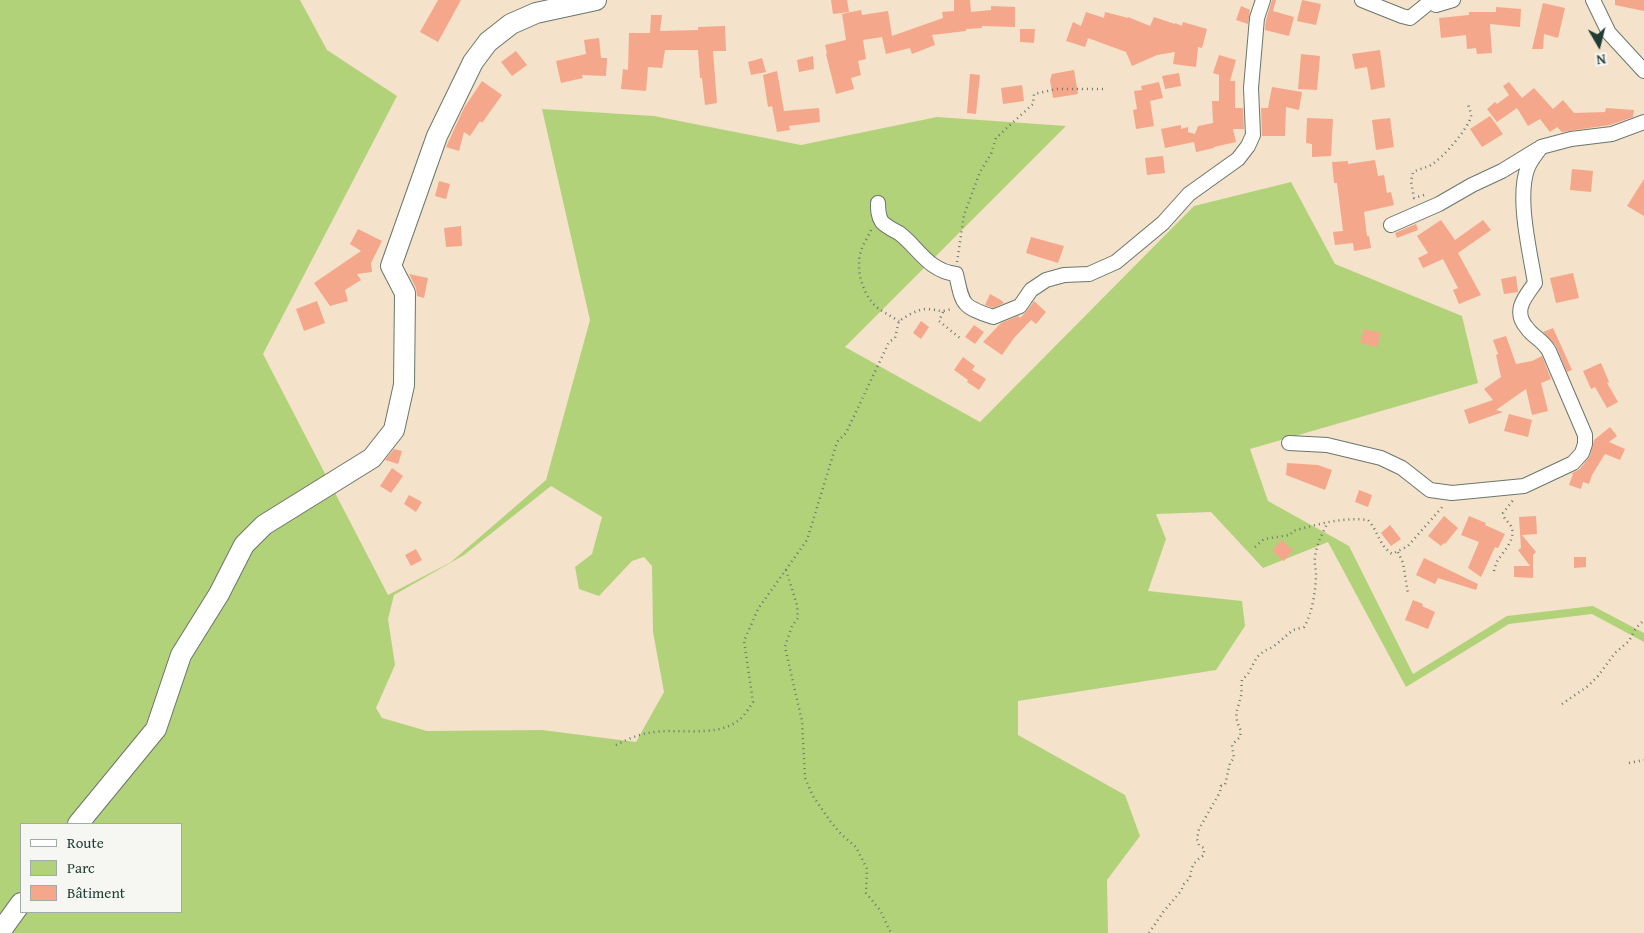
<!DOCTYPE html>
<html>
<head>
<meta charset="utf-8">
<style>
	body { margin:0 }
	#map { position:relative; width:1644px; height:933px; overflow:hidden; background:#f4e2cb; font-family:"Gentium Book Plus",serif }
	canvas { display:block }
	.legend { position:absolute; left:20px; top:823px; width:162px; height:90px; box-sizing:border-box; background:#f6f6f2; border:1px solid #a0aca6; margin:0; padding:6px 9px; list-style:none; font-size:15px; color:#1f3d34 }
	.legend li { display:flex; align-items:center; gap:10px; height:25px }
	.legend b { width:25px; border:1px solid #a0aca6 }
	.north { position:absolute; left:1574px; top:20px; width:50px; height:50px; -webkit-text-stroke:4px #f6f6f2; paint-order:stroke; rotate:172deg; font-size:14px; font-weight:700; line-height:20px; text-align:center; color:#1f3d34 }
	.north::after { content:''; display:block; margin:auto; width:18px; height:22px; background:#1f3d34; clip-path:polygon(50% 0,100% 100%,50% 72%,0 100%) }
</style>
</head>
<body>
<div id="map">
<canvas width="1644" height="933"></canvas>
<ul class="legend">
<li><b style="height:6px;background:#fff"></b>Route</li>
<li><b style="height:14px;background:#b2d27a"></b>Parc</li>
<li><b style="height:14px;background:#f4a78a"></b>Bâtiment</li>
</ul>
<div class="north">N</div>
</div>
<script>
const ctx = document.querySelector('canvas').getContext('2d');
ctx.lineJoin = 'round';
function fill(path, color) { ctx.fillStyle = color; ctx.fill(path, 'evenodd'); }
function trace(path, color, width, dash) { ctx.strokeStyle = color; ctx.lineWidth = width; ctx.lineCap = dash ? 'butt' : 'round'; ctx.setLineDash(dash || []); ctx.stroke(path); }
const green = new Path2D(`
	M0,0H300L327,50L397,96L263,354L388,595L451,562L546,480L590,320L542,109L654,116L801,145L937,117L1066,126L845,347L980,422L1194,206L1291,182L1335,264L1462,316L1478,383L1250,449L1268,501L1349,546L1413,674L1507,616L1593,606L1644,633V642L1592,614L1509,624L1406,687L1328,542L1263,568L1211,512L1156,514L1166,539L1148,591L1242,601L1245,626L1216,670L1018,701V735L1125,795L1140,836L1107,880L1108,933H0ZM551,486L602,517L592,554L575,567L579,589L599,596L632,561L644,557L652,566L653,632L664,692L636,742L542,730L427,731L382,718L376,708L395,665L388,619L394,595L464,555ZM21,824H181V912H21Z`);
const building = new Path2D(`
	M438,0H461L438,42L420,32Z
	M831,0H847L849,12L833,14Z
	M954,0H970L971,12L991,10V6L1015,7V27L982,26V28L966,29V31L932,35L935,45L912,54L910,48L886,54L882,37L863,40L866,59L858,61L861,75L851,78L854,89L836,94L826,54L827,53L825,45L846,40L842,14L861,10L862,15L888,11L892,36L943,18L942,12L954,11Z
	M1272,0H1276L1273,11L1294,17L1289,36L1265,30L1266,20Z
	M1302,0L1321,4L1316,25L1297,21Z
	M1615,0H1644V11L1615,5Z
	M1543,3L1565,8L1558,38L1544,34L1543,49H1532Z
	M1241,6L1250,10L1248,24L1236,20Z
	M1496,7L1521,9L1520,27L1490,24L1492,53L1477,54L1476,48L1467,49L1466,35L1441,38L1439,18L1469,15V12H1496Z
	M1086,12L1104,18L1105,12L1128,18V17L1150,26L1154,17L1175,24V23L1182,26L1183,22L1207,29L1202,48L1198,47L1196,67L1173,64L1175,52L1157,55L1132,66L1126,52L1088,38L1085,47L1066,41L1073,22L1081,26Z
	M651,15H662L660,31L698,30V27L725,26L726,51H713L717,103L705,105L702,78H700L698,50H665L662,68L648,67L646,91L621,89L623,69L628,70L629,33H650Z
	M1020,29H1035L1034,43L1020,42Z
	M599,38L601,58H607L606,76L582,75L583,78L561,83L556,61L586,54L584,40Z
	M1380,50L1385,87L1371,90L1367,67L1355,69L1352,54Z
	M516,51L527,65L512,76L501,62Z
	M1301,54L1320,56L1317,90L1298,89Z
	M1219,55L1236,60L1230,81H1235V108H1243L1244,129H1233L1236,142L1214,147V148L1196,152L1194,142L1165,148L1161,129L1181,125V129L1188,127V132L1195,134L1198,126L1213,123L1212,101H1219V75L1213,73Z
	M813,56L814,69L799,72L797,60Z
	M762,58L766,72L751,75L748,62Z
	M1074,70L1078,94L1053,98L1050,80L1052,74Z
	M777,71L784,111L819,108L820,122L789,126L790,130L777,132L772,106L768,107L763,75Z
	M1179,73L1181,86L1165,89L1162,76Z
	M970,74L980,75L976,114L967,113Z
	M482,81L502,95L482,123L480,121L470,136L464,132L459,151L446,147L464,108Z
	M1159,82L1163,98L1150,101L1154,126L1136,129L1133,110L1137,109L1134,91L1142,90L1141,86Z
	M1509,82L1522,98L1534,88L1553,109L1563,100L1574,113L1605,112L1606,108L1634,110L1633,117L1610,125L1562,132L1557,127L1550,132L1540,119L1528,126L1517,108L1497,122L1487,109L1495,102L1497,104L1509,95L1503,86Z
	M1022,85L1024,101L1003,104L1001,88Z
	M1272,87L1302,92L1299,110L1286,107L1285,136H1262L1261,108H1268Z
	M1490,116L1503,134L1482,147L1470,129Z
	M1307,118L1333,119L1331,156L1312,157V144L1306,143Z
	M1390,118L1394,147L1376,150L1372,120Z
	M1163,156L1165,173L1147,175L1145,158Z
	M1375,160L1378,176L1384,175L1387,193L1391,192L1394,205L1364,212L1367,236H1369L1371,248L1354,251L1353,243L1335,245L1333,232L1343,231L1337,183H1334L1332,162L1348,161V164Z
	M1572,169L1593,171L1591,192L1570,190Z
	M1644,179V216L1627,206Z
	M439,181L450,184L446,199L435,196Z
	M1441,220L1455,240L1483,220L1491,230L1458,253L1481,295L1459,304L1453,290L1458,288L1443,259L1423,268L1418,258L1428,253L1417,236Z
	M1416,224L1418,230L1397,238L1395,233Z
	M461,226L462,246L446,247L444,228Z
	M358,229L382,241L371,263L372,272L357,274L361,280L345,290L348,301L330,306L314,283L361,251L350,244Z
	M1031,237L1064,246L1058,263L1026,253Z
	M1573,273L1579,298L1556,303L1550,278Z
	M409,274L428,278L424,298L417,296L416,288Z
	M1516,276L1518,292L1504,294L1501,279Z
	M990,294L1001,300L1004,303L993,308L985,305Z
	M317,301L325,323L304,331L296,309Z
	M1034,301L1046,312L1036,324L1031,320L1014,338L1002,355L983,342L1001,323L1018,316L1020,318L1027,311Z
	M921,321L929,327L921,339L913,333Z
	M974,325L984,332L975,344L965,337Z
	M1553,328L1572,370L1567,372L1556,346L1543,332Z
	M1364,329L1381,333L1377,347L1360,343Z
	M1506,336L1516,364L1532,361L1542,356L1551,379L1541,383L1548,411L1532,415L1526,389L1496,410L1503,412L1469,424L1464,410L1493,400L1484,389L1501,377L1496,355L1498,354L1493,340Z
	M963,357L975,366L972,370L986,379L979,390L967,382L968,380L954,370Z
	M1601,363L1609,382L1607,383L1618,402L1607,408L1595,387L1591,389L1583,371Z
	M1509,414L1532,420L1528,437L1504,431Z
	M1610,427L1617,436L1609,442L1625,449L1620,460L1605,454L1592,475L1589,484L1583,482L1581,489L1569,485L1573,474H1571L1580,469L1590,456L1594,440Z
	M394,449L402,451L398,464L385,460Z
	M1287,463L1318,465L1332,470L1325,490L1286,475Z
	M392,468L403,476L391,493L380,486Z
	M1359,490L1372,495L1368,507L1355,502Z
	M409,495L422,502L416,512L404,504Z
	M1444,516L1458,528L1445,544L1444,543L1441,546L1428,536Z
	M1469,516L1486,523L1485,525L1505,534L1498,548L1495,547L1481,577L1468,568L1479,542L1461,535Z
	M1536,516L1537,534L1522,535L1536,552L1533,555V578L1514,577V566H1530L1518,550L1521,548L1519,517Z
	M1390,525L1401,539L1391,546L1381,533Z
	M1281,540L1293,550L1284,561L1272,551Z
	M416,549L422,560L411,566L405,555Z
	M1574,557H1586V567L1574,568Z
	M1424,558L1478,584L1476,590L1438,578L1435,584L1416,575Z
	M1413,600L1423,604L1422,606L1435,612L1428,629L1405,620Z`);
const path = new Path2D(`
	M1424,195L1414,198L1411,181L1413,172C1419,169 1425,168 1431,165C1442,159 1469,128 1471,116C1471,112 1469,108 1468,104
	M871,230C868,237 863,244 861,251C855,270 863,297 879,309C885,313 892,317 899,321
	M957,262L964,215L980,172L991,154L996,138L1033,104L1034,94L1057,89H1105
	M943,312L939,321L961,339
	M1255,547L1264,539L1290,535L1293,531C1318,524 1343,517 1368,520C1378,531 1379,545 1392,554L1408,546L1444,505
	M1398,552L1403,563L1408,594
	M786,570L797,605L798,618L792,626L785,647L802,721L805,778L813,796L830,821L841,834L856,847L867,869L866,893L880,910L891,933
	M1494,571C1495,567 1496,563 1498,560C1504,551 1517,538 1511,526C1508,521 1504,520 1503,513L1514,499
	M1562,704L1588,686L1598,676L1615,653L1629,641L1636,628L1644,620
	M616,745C626,740 637,735 648,733C674,727 715,739 739,720C744,716 749,708 753,702L744,641L758,609L807,540L837,442L846,433L889,342L895,338L899,321C907,316 916,310 925,309C938,309 940,314 953,308
	M1629,763L1644,760
	M1149,933L1164,911L1181,891L1184,884L1190,878C1191,866 1194,862 1204,855V848L1199,845L1197,839L1199,829L1220,792L1221,786L1225,785L1230,763L1234,758L1232,745L1240,737L1241,731C1233,714 1237,713 1241,696C1242,691 1241,685 1242,680L1248,674L1257,657L1264,651L1273,647L1293,630L1304,627C1312,615 1316,589 1316,574C1316,569 1314,564 1315,558C1316,545 1322,534 1328,522`);
const street = new Path2D(`
	M1362,0L1402,16L1410,18L1431,1L1436,5L1453,0
	M1593,0L1609,33L1644,71
	M878,203C878,210 878,216 882,222C887,227 893,230 899,233C918,247 928,271 956,274C963,305 961,306 993,317L1020,306L1031,290L1046,280L1064,275L1089,274L1116,262L1163,223L1189,194L1238,159L1248,146L1253,135L1251,88L1257,18L1263,0
	M1391,225L1439,204L1472,185L1502,171L1538,149
	M1289,443L1327,445L1381,458L1402,468L1430,490L1452,493L1524,486L1573,463L1582,453L1585,444V435L1549,351C1543,340 1533,337 1527,328C1512,311 1525,297 1535,283C1530,252 1516,196 1528,167C1531,160 1537,153 1541,147L1571,139L1612,134L1644,122`);
const secondary = new Path2D(`
	M78,824L156,729L181,655L219,594L244,545L264,525L372,458L394,430L404,385L405,293L391,266L437,136L473,62L488,42L511,24L536,13L596,0
	M0,932L21,903`);
fill(green, '#b2d27a');
fill(building, '#f4a78a');
trace(street, '#6a7769', 16);
trace(secondary, '#6a7769', 22);
trace(path, '#6a7769', 2.5, [1, 4]);
trace(street, '#fff', 14);
trace(secondary, '#fff', 20);
</script>
</body>
</html>
